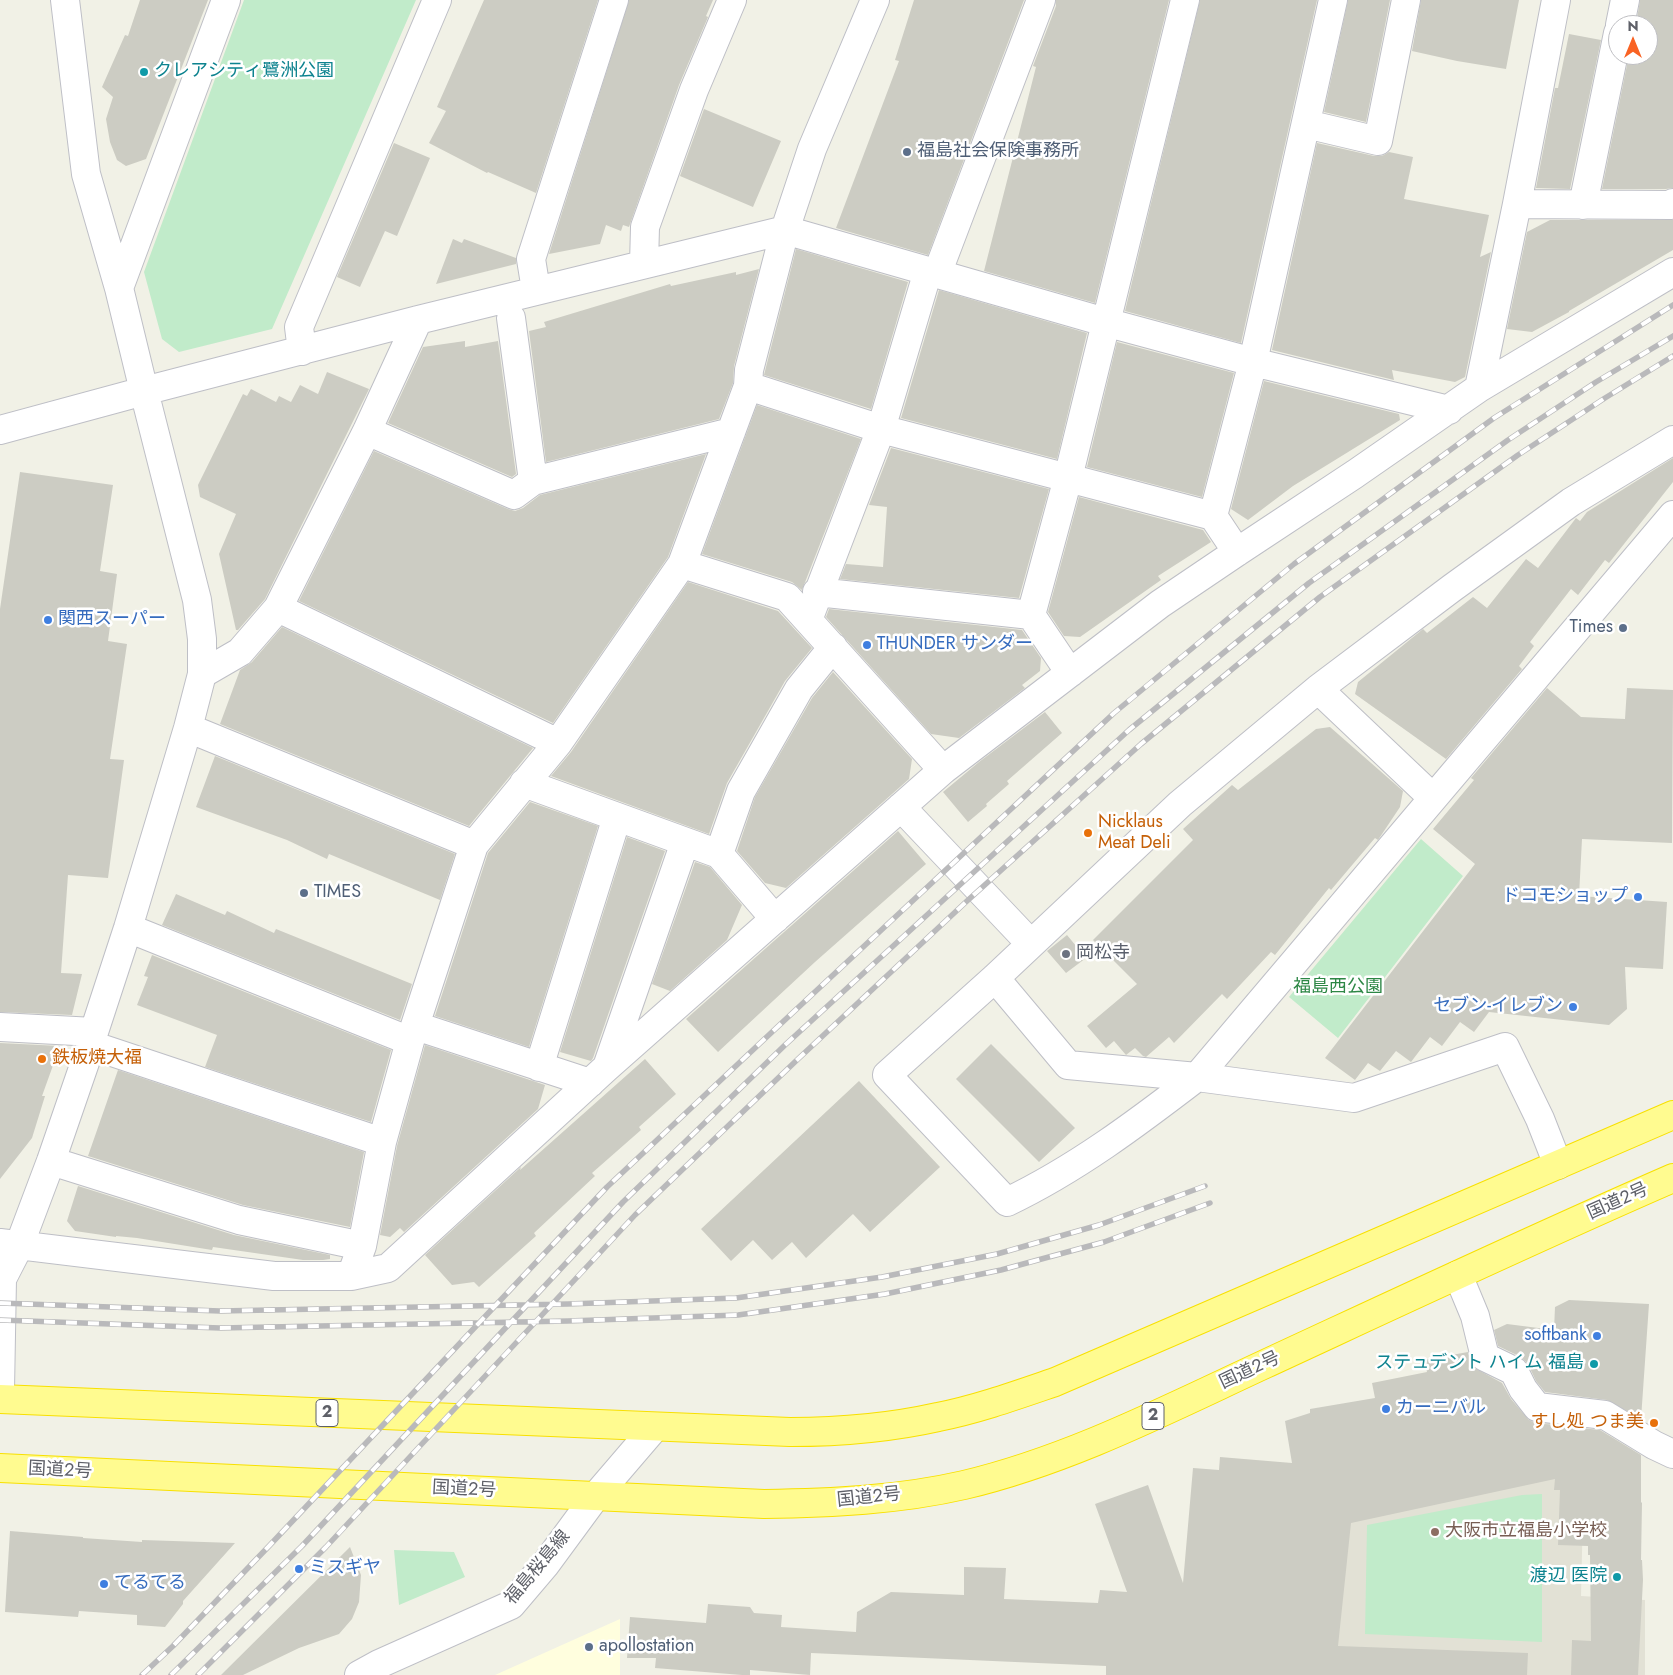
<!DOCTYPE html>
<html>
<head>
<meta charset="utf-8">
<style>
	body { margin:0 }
	#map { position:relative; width:1673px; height:1675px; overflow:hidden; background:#f1f1e6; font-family:Jost,sans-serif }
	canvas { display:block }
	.north { position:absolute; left:1608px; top:15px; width:50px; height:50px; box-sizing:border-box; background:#fff; border:1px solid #bfbfc3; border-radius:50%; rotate:0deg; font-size:14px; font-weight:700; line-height:20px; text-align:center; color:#5e6068 }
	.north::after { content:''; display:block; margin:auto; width:18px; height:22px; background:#f96324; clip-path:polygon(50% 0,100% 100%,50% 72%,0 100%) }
</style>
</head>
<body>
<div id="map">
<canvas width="1673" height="1675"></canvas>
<div class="north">N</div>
</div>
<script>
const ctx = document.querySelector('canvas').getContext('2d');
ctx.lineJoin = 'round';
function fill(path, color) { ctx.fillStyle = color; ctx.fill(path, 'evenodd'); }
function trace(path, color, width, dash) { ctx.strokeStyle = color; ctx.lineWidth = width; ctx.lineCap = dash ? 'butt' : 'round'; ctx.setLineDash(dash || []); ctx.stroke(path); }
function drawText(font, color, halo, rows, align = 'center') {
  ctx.font = font + ' Jost,"Noto Sans JP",sans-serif'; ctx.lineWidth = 5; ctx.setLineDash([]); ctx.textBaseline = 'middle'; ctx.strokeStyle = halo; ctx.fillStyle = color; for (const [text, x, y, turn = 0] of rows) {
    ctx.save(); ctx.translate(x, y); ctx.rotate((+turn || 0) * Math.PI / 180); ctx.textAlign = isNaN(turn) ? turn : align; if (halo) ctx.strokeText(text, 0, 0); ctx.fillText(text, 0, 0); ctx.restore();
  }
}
const commercial = new Path2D(`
	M620,1619V1675H495Z`);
const education = new Path2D(`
	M1536,1419L1585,1423L1581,1596L1645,1600V1675H1272L1295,1468Z`);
const green = new Path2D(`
	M244,0H416L272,329L179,352L162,339L144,272Z
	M1421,839L1463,876L1338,1038L1289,997Z
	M1542,1494V1642L1365,1634L1367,1525L1522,1495Z
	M394,1550L454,1552L465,1577L399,1605Z`);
const building = new Path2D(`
	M140,0H208L146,159L126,166L117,160L110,142L106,119L113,97L102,87L125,35L128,36Z
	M484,0H598L536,193L488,172L487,173L429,143L446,111L437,107Z
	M629,0H713L706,16L708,17L679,85L629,227L623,225L621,231L606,225L600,244L549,254Z
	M914,0H1024L928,255L836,228L899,61L895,60Z
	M1056,0H1169L1095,303L984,271L1036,67L1033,66L1056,6Z
	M1200,0H1317L1241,343L1125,311Z
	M1348,0H1390L1366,122L1324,112Z
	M1421,0H1519L1506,69L1457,61L1412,51Z
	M1640,0H1673V188L1666,189H1602L1629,55H1648V25H1636Z
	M1569,34L1601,40L1570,189L1536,188L1555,88H1558Z
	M704,109L781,141L753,207L680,176Z
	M394,143L430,158L397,236L385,231L360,287L337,277Z
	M1317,143L1374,156H1382L1389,152L1413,157L1404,199L1489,215L1480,257L1491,252L1465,377L1455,382L1392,370L1394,380L1272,350Z
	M1550,220H1673V250L1569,311V312L1532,332L1507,329L1527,232Z
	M453,239L462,243L464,239L516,258V264L436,284Z
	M796,249L908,282L871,409L764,375Z
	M759,269L734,366L733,383L719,419L546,462L529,331L546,327L544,322L670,284L671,286L736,272V275Z
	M939,290L1087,333L1057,459L901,418Z
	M465,341V347L498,341L516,474L512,477L388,423L423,347Z
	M1117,342L1234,373L1202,497L1087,467Z
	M327,372L369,389L265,599L238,630H236L219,554L236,514L200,497L198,485L243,394L247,396L251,389L276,402L279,396L291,402L300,385L318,394Z
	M1264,381L1399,414L1400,420L1293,486L1248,520L1231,509Z
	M757,405L861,439L802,590L792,582L702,554Z
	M891,448L1049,489L1019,598L840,579L846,564L883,567L887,507L869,505Z
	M374,451L508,509L515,511L523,508L540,495L706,454L668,557L553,723L299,601Z
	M1673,458V482L1609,563L1605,560L1578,595L1571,589L1530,642L1534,646L1519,666L1522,669L1446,759L1355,694L1358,682L1423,629L1427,633L1473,597L1487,608L1526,559L1538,568L1576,518L1580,521L1587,512Z
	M20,472L113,485L100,571L117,574L108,641L127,644L110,759L124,760L108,878L68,875L61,973L82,974L72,1015L0,1012V609Z
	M1079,497L1203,530L1211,542L1158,576L1161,580L1080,637L1064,636L1048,612Z
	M688,582L778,611L812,648L785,681L727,783L709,834L551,776L571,752Z
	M829,609L1022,630L1041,658L1040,671L1022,685L1025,688L959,738L931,734L826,617Z
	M282,627L533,748L469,826L220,724L240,670L252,662Z
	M833,672L912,759L909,779L786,888L765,883L737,851L755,797L812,698Z
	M1547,688L1581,717L1625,719L1627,688L1673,690L1672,843L1582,839L1579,896L1667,902L1663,969L1625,967L1627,1009L1609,1025L1489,1012L1474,1032L1460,1022L1442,1046L1430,1037L1411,1062L1396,1051L1380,1071L1368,1063L1355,1080L1325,1058L1475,864L1433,829L1474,780L1471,778Z
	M1045,712L1062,733L1007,781L1009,784L986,804L987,806L968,822L943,792L979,762Z
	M1330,727L1403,791L1400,807L1378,840L1375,838L1331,890L1329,888L1275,955L1271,952L1227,999L1222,994L1174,1043L1169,1037L1146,1057L1143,1056L1135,1048L1126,1055L1114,1041L1106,1048L1087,1026L1137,984L1093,940L1193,840L1183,829L1232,785L1238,790L1316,729Z
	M215,756L455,854L440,900L329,854L327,859L287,840L196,807Z
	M530,802L598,826L529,1047L435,1016L488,853Z
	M898,831L926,864L815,962L718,1052L686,1019Z
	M627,837L665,851L593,1058L591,1061L560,1052Z
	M695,862L710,867L742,905L727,940L670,991L652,984Z
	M176,894L225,915L227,911L274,933L276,929L412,984L400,1020L162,925Z
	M1067,935L1086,958L1066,973L1047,951Z
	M152,955L391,1050L371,1122L205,1067L217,1035L137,1005L148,977L144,976Z
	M0,1043L60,1046L42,1096H45L32,1138L0,1179Z
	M991,1044L1075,1128L1039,1162L956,1079Z
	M425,1045L545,1085L538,1109L404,1232L400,1228L390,1237L380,1235L397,1146Z
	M645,1059L676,1094L639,1127L641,1130L592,1173L595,1176L534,1233L536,1236L479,1287L474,1282L452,1285L425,1255L521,1167L520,1170Z
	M118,1070L364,1152L350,1227L243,1205L88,1156Z
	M859,1081L940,1167L870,1232L853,1214L806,1258L792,1242L772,1260L753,1240L731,1261L701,1229Z
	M78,1186L234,1235L330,1255V1259L323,1260H303L213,1247L212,1250L137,1238L116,1236V1237L75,1231L67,1221Z
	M1569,1300L1649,1304L1641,1419L1607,1400L1545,1392L1536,1381L1528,1364L1521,1357L1498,1346L1494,1330L1507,1324L1554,1330L1555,1307Z
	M1468,1352L1473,1367L1502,1383L1511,1399L1529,1420L1535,1423L1600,1430L1641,1455V1502L1642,1503L1641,1560H1642L1643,1580L1638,1675H1571L1572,1640L1591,1641L1590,1555H1588V1546L1558,1545L1560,1490H1554L1555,1479L1351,1523L1338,1646L1528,1653L1527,1675H1106V1666L811,1653L810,1675L750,1670V1675H742L655,1668L656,1658H627L630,1617L706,1623L708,1604L750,1607L754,1613L782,1615L781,1627L856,1632L857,1612L891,1592L964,1595V1567L1006,1568L1004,1599L1098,1603L1100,1590L1127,1592L1095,1504L1148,1485L1183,1583L1193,1468L1219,1470L1220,1457L1292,1463L1285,1421L1310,1413V1409L1375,1398L1372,1383L1427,1372L1424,1360Z
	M10,1531L83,1537V1538L142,1542V1540L235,1543L183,1601V1604L165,1627L137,1625V1615L79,1611L78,1617L5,1612Z
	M350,1547L361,1575L359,1602L352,1619L339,1634L299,1648L243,1675H221Z`);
const minor = new Path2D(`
	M1620,25L1625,0
	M1306,124L1378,141L1406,0
	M1517,204L1670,205L1673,203
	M1583,205L1618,33
	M644,264L645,227L694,90L732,0
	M937,274L1041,0
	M119,288L226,0
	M536,290L531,259L614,0
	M511,318L533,481
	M302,351L299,327L437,0
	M748,386L881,429L1213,516L1237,552
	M1479,388L1517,204L1556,0
	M0,430L144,391L119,288L86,174L65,0
	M367,431L514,495L533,481L731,432
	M1673,440L1571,502L1452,588L1318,689L1180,804L995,978L887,1075L1007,1202C1076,1169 1137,1123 1197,1077L1673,515
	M1213,516L1253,362L1333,0
	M682,564L787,597L943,770
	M817,592L1031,615
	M278,608L558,743
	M808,620L881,429L928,271
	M1070,673L1031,615L1068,478L1185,0
	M202,674L240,652L278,608L367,431L418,320
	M1318,689L1433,798
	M188,728L474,845
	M524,783L719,854L775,919
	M901,807L1031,944
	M719,854L741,791L799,689L833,647
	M128,928L410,1041
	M995,978L1068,1065L1197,1077L1354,1098L1505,1047L1540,1119L1558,1165
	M416,1026L590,1083
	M0,1027L94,1032
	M91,1045L382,1142
	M539,1067L617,817
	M607,1067L685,842
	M51,1161L239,1220L362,1246
	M0,1243L274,1276H351L388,1268L606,1068L943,770L1160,604L1237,552L1355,474L1479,388L1673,272
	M1458,1275L1475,1316L1485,1357L1514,1371L1523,1389L1537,1407L1605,1415L1654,1445L1673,1454
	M351,1276L362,1246L382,1142L410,1041L474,845L558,743L682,564L748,386L749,370L785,230L812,149L875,0
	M0,1390L2,1279L19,1246L51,1161L91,1045L94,1032L128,928L188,728L202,674V639L197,600L144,391L418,320L785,230L1105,322L1253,362L1449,410
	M359,1675L379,1664L511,1605L545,1565L595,1497L655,1427`);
const highway = new Path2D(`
	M0,1399L790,1432C840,1432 889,1428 938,1417C978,1409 1017,1395 1055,1382L1673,1115
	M0,1468L764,1504C831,1503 899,1500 964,1485C1069,1460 1166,1410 1263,1365C1399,1302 1535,1238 1673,1178`);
const rail = new Path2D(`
	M0,1303L220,1311L568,1304L736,1298L882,1277L997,1254L1099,1225L1205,1186
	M0,1320L220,1328L568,1321L738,1315L885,1294L1001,1270L1104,1242L1210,1203
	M142,1675L173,1646L270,1545L607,1187L772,1032L1114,713L1294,564L1494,418L1673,305
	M171,1675L302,1546L623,1202L785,1045L1129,730L1309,583L1508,440L1596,382L1673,336
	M198,1675L326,1547L635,1215L798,1059L967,901L1141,744L1320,597L1518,455L1605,398L1673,356`);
const markers = [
	[144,72,5,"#0f9aa8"],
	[907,152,5,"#5c6f8a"],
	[48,620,5,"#3f7fe0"],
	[1623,628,5,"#5c6f8a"],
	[867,645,5,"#3f7fe0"],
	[1088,833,5,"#e8710a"],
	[304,893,5,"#5c6f8a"],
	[1638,897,5,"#3f7fe0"],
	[1066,954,5,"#6b7280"],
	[1573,1007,5,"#3f7fe0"],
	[42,1059,5,"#e8710a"],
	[1597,1336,5,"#3f7fe0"],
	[1594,1364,5,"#0f9aa8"],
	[1386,1409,5,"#3f7fe0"],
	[1654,1423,5,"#e8710a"],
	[1435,1532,5,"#8d6e63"],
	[299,1569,5,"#3f7fe0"],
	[1617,1577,5,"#0f9aa8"],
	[104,1584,5,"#3f7fe0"],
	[589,1647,5,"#5c6f8a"]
];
const shields = [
	[327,1413,22],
	[1153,1416,22]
];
const shieldNames = [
	["2",327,1413],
	["2",1153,1416]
];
const cultureNames = [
	["クレアシティ鷺洲公園",154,72,"left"],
	["ステュデント ハイム 福島",1584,1364],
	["渡辺 医院",1607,1577]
];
const serviceNames = [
	["福島社会保険事務所",917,152],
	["Times",1613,628,"right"],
	["TIMES",314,893],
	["apollostation",599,1647]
];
const shopNames = [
	["関西スーパー",58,620],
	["THUNDER サンダー",877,645],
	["ドコモショップ",1628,897,"right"],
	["セブン-イレブン",1563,1007,"right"],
	["softbank",1587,1336,"right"],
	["カーニバル",1396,1409],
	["ミスギヤ",309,1569],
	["てるてる",114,1584]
];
const foodNames = [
	["Nicklaus",1098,823],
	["Meat Deli",1098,844],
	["鉄板焼大福",52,1059],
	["すし処 つま美",1644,1423,"right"]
];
const worshipNames = [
	["岡松寺",1076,954]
];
const parkNames = [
	["福島西公園",1338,988]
];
const streetNames = [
	["国道2号",1618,1202,-24],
	["国道2号",1250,1371,-25],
	["国道2号",60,1471,3],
	["国道2号",464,1490,3],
	["国道2号",869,1498,-6],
	["福島桜島線",538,1568,-50]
];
const educationNames = [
	["大阪市立福島小学校",1445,1532]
];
fill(commercial, '#fffede');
fill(education, '#e2e1d5');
fill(green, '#c1ebca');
fill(building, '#ccccc3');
trace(minor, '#bebfc6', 30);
trace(highway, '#f8e000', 30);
trace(minor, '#fff', 28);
trace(highway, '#fffb90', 28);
trace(rail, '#b9b9bb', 5.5);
trace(rail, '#fff', 4, [11]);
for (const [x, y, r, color] of markers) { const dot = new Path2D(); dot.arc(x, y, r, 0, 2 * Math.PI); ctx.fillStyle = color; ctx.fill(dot); trace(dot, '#fff', 2); }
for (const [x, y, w] of shields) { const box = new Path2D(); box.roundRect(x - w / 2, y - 13.5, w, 27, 4); ctx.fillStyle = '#fff'; ctx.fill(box); trace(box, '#5e6068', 1); }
drawText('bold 16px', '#5e6068', null, shieldNames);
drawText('18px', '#0d838f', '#fff', cultureNames, 'right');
drawText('18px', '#4e5e75', '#fff', serviceNames, 'left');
drawText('18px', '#366cbe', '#fff', shopNames, 'left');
drawText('18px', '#c56008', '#fff', foodNames, 'left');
drawText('18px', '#5b616d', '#fff', worshipNames, 'left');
drawText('18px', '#2d8745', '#fff', parkNames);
drawText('18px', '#5e6068', '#fff', streetNames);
drawText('18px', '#785e54', '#fff', educationNames, 'left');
</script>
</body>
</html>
